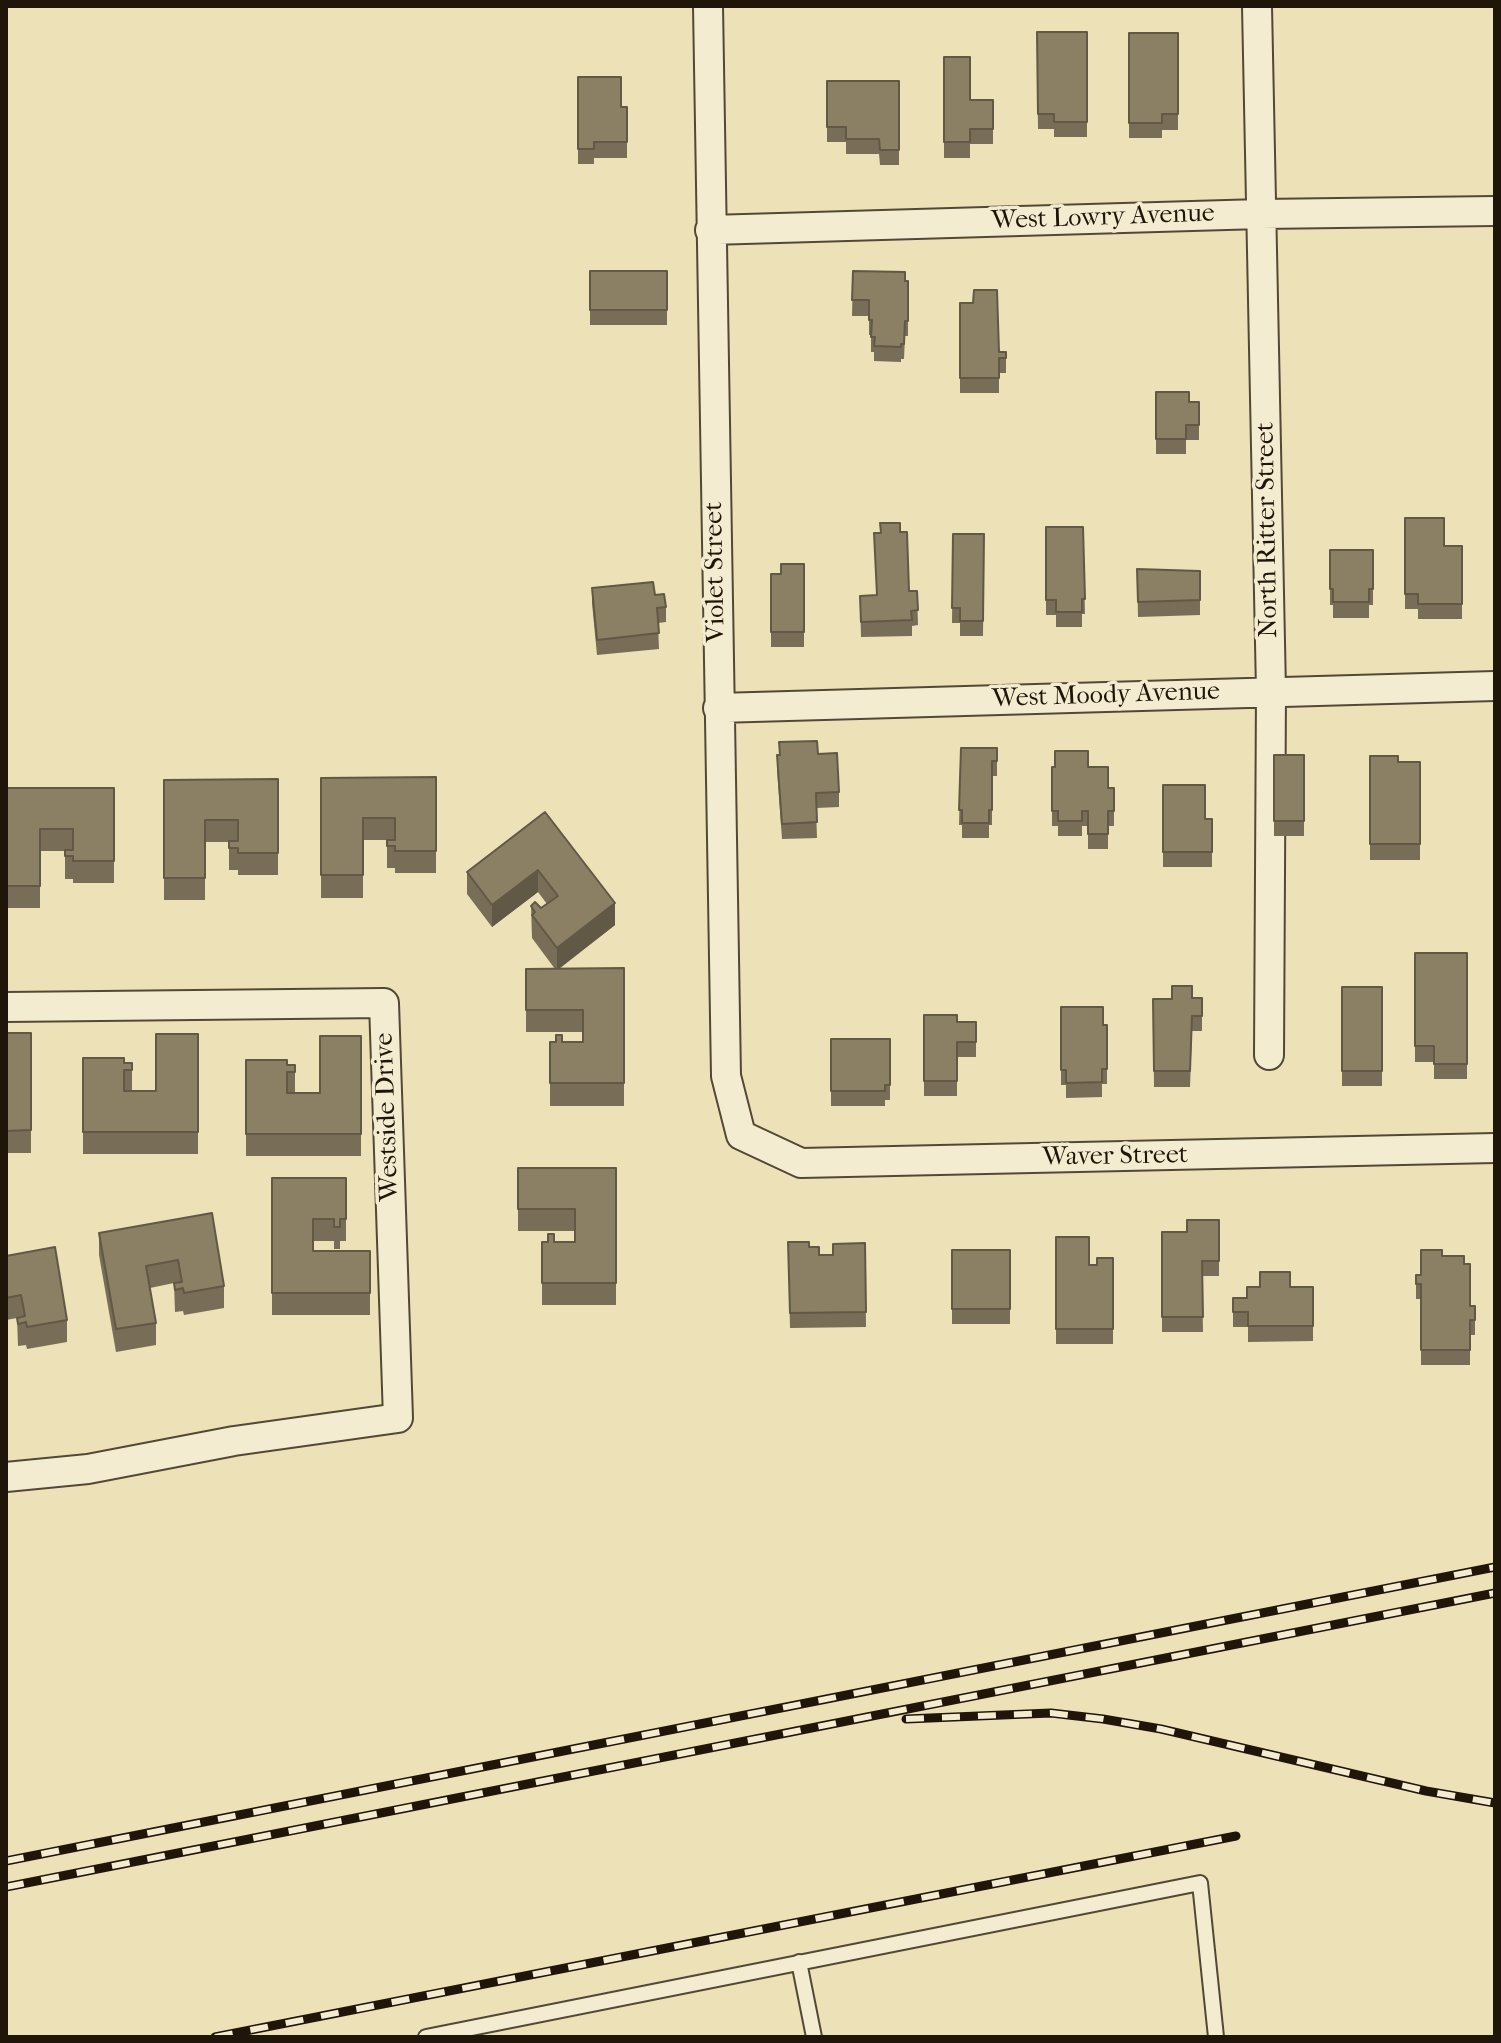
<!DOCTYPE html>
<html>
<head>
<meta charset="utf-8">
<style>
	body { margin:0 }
	#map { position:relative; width:1501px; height:2043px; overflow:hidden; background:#ede1b8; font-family:"IM FELL French Canon",serif }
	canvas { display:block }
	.frame { position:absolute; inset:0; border:8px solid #201509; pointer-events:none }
</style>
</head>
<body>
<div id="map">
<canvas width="1501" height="2043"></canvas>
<div class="frame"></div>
</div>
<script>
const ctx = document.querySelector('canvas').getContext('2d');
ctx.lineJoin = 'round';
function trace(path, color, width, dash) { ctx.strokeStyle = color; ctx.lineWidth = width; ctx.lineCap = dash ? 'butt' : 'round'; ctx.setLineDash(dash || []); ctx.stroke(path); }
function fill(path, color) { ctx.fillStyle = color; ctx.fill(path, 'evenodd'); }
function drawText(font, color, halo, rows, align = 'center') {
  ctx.font = font + ' "IM FELL French Canon",serif'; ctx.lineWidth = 7; ctx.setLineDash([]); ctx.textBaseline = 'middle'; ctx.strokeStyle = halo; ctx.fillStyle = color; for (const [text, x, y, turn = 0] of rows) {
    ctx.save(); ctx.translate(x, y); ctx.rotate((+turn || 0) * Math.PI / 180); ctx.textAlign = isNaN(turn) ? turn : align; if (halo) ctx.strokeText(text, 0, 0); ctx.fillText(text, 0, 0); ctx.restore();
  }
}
const service = new Path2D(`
	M799,1962L814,2037
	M426,2037L1200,1883L1216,2037`);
const minor = new Path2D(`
	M708,6L726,1076L741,1135L801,1163L1495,1148
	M1257,6L1271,691L1269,1055
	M710,230L1261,214L1495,211
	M718,708L1495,686
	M6,1007L384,1003L398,1418L234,1441L88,1469L6,1477`);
const rail = new Path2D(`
	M906,1719L1051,1713L1103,1719L1161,1729L1426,1791L1495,1803
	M6,1861L1495,1567
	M6,1887L1495,1593
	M215,2037L1236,1836`);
const wall = new Path2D(`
	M1037,32H1087V137H1054V129H1038Z
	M1129,33H1178V130H1162V138H1129Z
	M944,57L970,100H993V144H970V158H944Z
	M578,77L621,107H627V158H594V164H578Z
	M827,81H899V165H880L879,154H846V142H827Z
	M590,271H667V325H590Z
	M853,271L908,281V336H905L904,359H901V362L874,361V352H871V335H869V316H852Z
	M960,303L999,352H1006V373H999V393H960Z
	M1156,392L1189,402H1199V440H1186V454H1156Z
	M1405,518L1444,546H1462V619H1418V609H1405Z
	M1046,527H1083L1085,614H1082V627H1056V615H1046Z
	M900,532L909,591H917L918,625L912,626V636L861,637L860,596L876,595Z
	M953,534H984L983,636H960V623H952Z
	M1330,550H1373V605H1369V618H1333V605H1330Z
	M804,564V647H771V574H781Z
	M1137,569L1200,571V615L1138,617Z
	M592,588L655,595L666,607V622L658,623L659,649L597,655L592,603Z
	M961,748H997V776H992V825H989V838H962V825H959Z
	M818,754L839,792V807L816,808L817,838L782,839L777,770V755Z
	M1274,755H1304V836H1274Z
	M1370,756L1398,762H1420V860H1370Z
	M1052,767H1088L1108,788H1114V826H1108V849H1088V826H1082V836H1058V826H1052Z
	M436,777V873H395V868H387V840H363V898H321V778Z
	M278,779V875H238V870H229V842H205V900H164V780Z
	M1163,785L1205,819H1212V867H1163Z
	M6,788H114V883H73V879H65V851H40V908H6Z
	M545,812L615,925L559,969L624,968V1106H550V1042H583V1032H526V969H555L532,938L531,906L541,908L547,904L538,892L492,927L467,894V872Z
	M1415,953H1467V1079H1434V1062H1415Z
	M1342,987H1382V1086H1342Z
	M1202,998V1031H1192L1190,1087H1154L1153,999Z
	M1061,1007L1103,1025H1107V1084H1102V1097L1066,1098V1085H1061Z
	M924,1015L957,1022H976V1057H957V1096H924Z
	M6,1033H31V1153H6Z
	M198,1034V1154H83V1058L132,1063V1091H156Z
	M361,1036V1156H246V1060L295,1065V1093H320Z
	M831,1039H890V1100H885V1106H831Z
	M518,1168H616V1305H542V1242H575V1231H518Z
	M272,1178H346V1241H340V1249H334V1241H313V1251H370V1315H272Z
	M212,1213L224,1286V1308L184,1315L183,1311L175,1312L174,1283L150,1288L156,1323V1345L116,1352L99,1255V1233Z
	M1219,1220V1276H1202L1203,1332H1162V1232H1187Z
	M1056,1237L1089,1265H1097L1113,1258V1344H1056Z
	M788,1242L809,1247L819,1255H833L865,1243L866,1327L790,1328Z
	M952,1250H1010V1324H952Z
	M6,1256L67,1320V1342L27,1349L26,1345L18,1346L17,1318L6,1320Z
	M1442,1256L1464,1264L1470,1306H1475V1335H1470V1365H1421V1299H1416V1275H1421Z
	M1290,1287H1313V1341L1248,1342V1327H1233V1298H1247Z`);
const shadedWall = new Path2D(`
	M538,870V892L492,927V905Z
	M615,903V925L557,970V948Z`);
const building = new Path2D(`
	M1037,32H1087V122H1054V114H1038Z
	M1129,33H1178V114H1162V123H1129Z
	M944,57H970V100H993V129H970V142H944Z
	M578,77H621V107H627V142H594V149H578Z
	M827,81H899V150H880L879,139H846V127H827Z
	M590,271H667V310H590Z
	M853,271L905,272V281H908V321H905L904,344H901V347L874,346L875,337H871L872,320H869V300H852Z
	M974,290H997L999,352H1006V358H999V378H960V303H973Z
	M1156,392H1189V402H1199V425H1186V439H1156Z
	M1405,518H1444V546H1462V604H1418V594H1405Z
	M880,523H900V532H907L909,591H917L918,610L911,611L912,620L861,622L860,596L877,595L874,533H881Z
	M1046,527H1083L1085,599H1082V612H1056V600H1046Z
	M953,534H984L983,621H960V608H952Z
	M1330,550H1373V589H1369V602H1333V589H1330Z
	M781,564H804V632H771V574H781Z
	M1137,569L1200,571V600L1138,602Z
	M653,582L655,595L664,594L666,607L657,608L659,633L597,640L592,588Z
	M817,741L818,754L837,753L839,792L816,793L817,822L782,824L777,755H780L779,742Z
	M961,748H997V761H992V810H989V823H962V810H959Z
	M1055,751H1088V767H1108V788H1114V811H1108V834H1088V811H1082V821H1058V811H1052V767H1055Z
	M1274,755H1304V821H1274Z
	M1370,756H1398V762H1420V844H1370Z
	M436,777V851H395V846H387V840H395V818H363V875H321V778Z
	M278,779V853H238V848H229V841H238V820H205V878H164V780Z
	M1163,785H1205V819H1212V852H1163Z
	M6,788H114V861H73V856H65V850H73V829H40V886H6Z
	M545,812L615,903L557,948L532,915L535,912L531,906L535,902L541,908L558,896L538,870L492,905L467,872Z
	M1415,953H1467V1064H1434V1046H1415Z
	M624,968V1083H550V1042H556V1035H562V1042H583V1010H526V969Z
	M1172,986H1192V998H1202V1016H1192L1190,1071H1154L1153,999H1172Z
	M1342,987H1382V1071H1342Z
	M1061,1007H1103V1025H1107V1069H1102V1082L1066,1083V1070H1061Z
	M924,1015H957V1022H976V1042H957V1081H924Z
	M6,1033H31V1130L6,1131Z
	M156,1034H198V1132H83V1058H124V1063H132V1070H124V1091H156Z
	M320,1036H361V1134H246V1060H287V1065H295V1072H287V1093H320Z
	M831,1039H890V1085H885V1091H831Z
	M518,1168H616V1283H542V1242H548V1234H554V1242H575V1209H518Z
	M272,1178H346V1219H340V1227H334V1219H313V1251H370V1293H272Z
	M212,1213L224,1286L184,1293L183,1288L175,1290L174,1283L182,1282L178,1260L146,1266L156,1323L116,1329L99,1233Z
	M1187,1220H1219V1261H1202L1203,1317H1162V1232H1187Z
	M1056,1237H1089V1265H1097V1258H1113V1329H1056Z
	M788,1242H809V1247H819V1255H833V1244L865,1243L866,1312L790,1313Z
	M55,1247L67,1320L27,1327L26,1322L18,1324L17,1318L25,1316L21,1295L6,1298V1256Z
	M952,1250H1010V1309H952Z
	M1421,1250H1442V1256H1464V1264H1470V1306H1475V1320H1470V1350H1421V1284H1416V1275H1421Z
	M1260,1272H1290V1287H1313V1326H1248V1312H1233V1298H1247V1287H1260Z`);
const streetNames = [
	["West Lowry Avenue",1103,218,-2],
	["North Ritter Street",1268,530,-91],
	["Violet Street",716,572,-91],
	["West Moody Avenue",1106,696,-2],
	["Westside Drive",388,1117,-92],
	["Waver Street",1115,1157,-1]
];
trace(service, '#534835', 18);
trace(minor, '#534835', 32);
trace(service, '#f3ecd1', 14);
trace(minor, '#f3ecd1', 28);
trace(rail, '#201509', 9);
trace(rail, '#f3ecd1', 6, [18]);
fill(wall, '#786d56');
fill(shadedWall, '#615946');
fill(building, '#8b7f64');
trace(building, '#615946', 2);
drawText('26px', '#201509', '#f3ecd1', streetNames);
</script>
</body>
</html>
